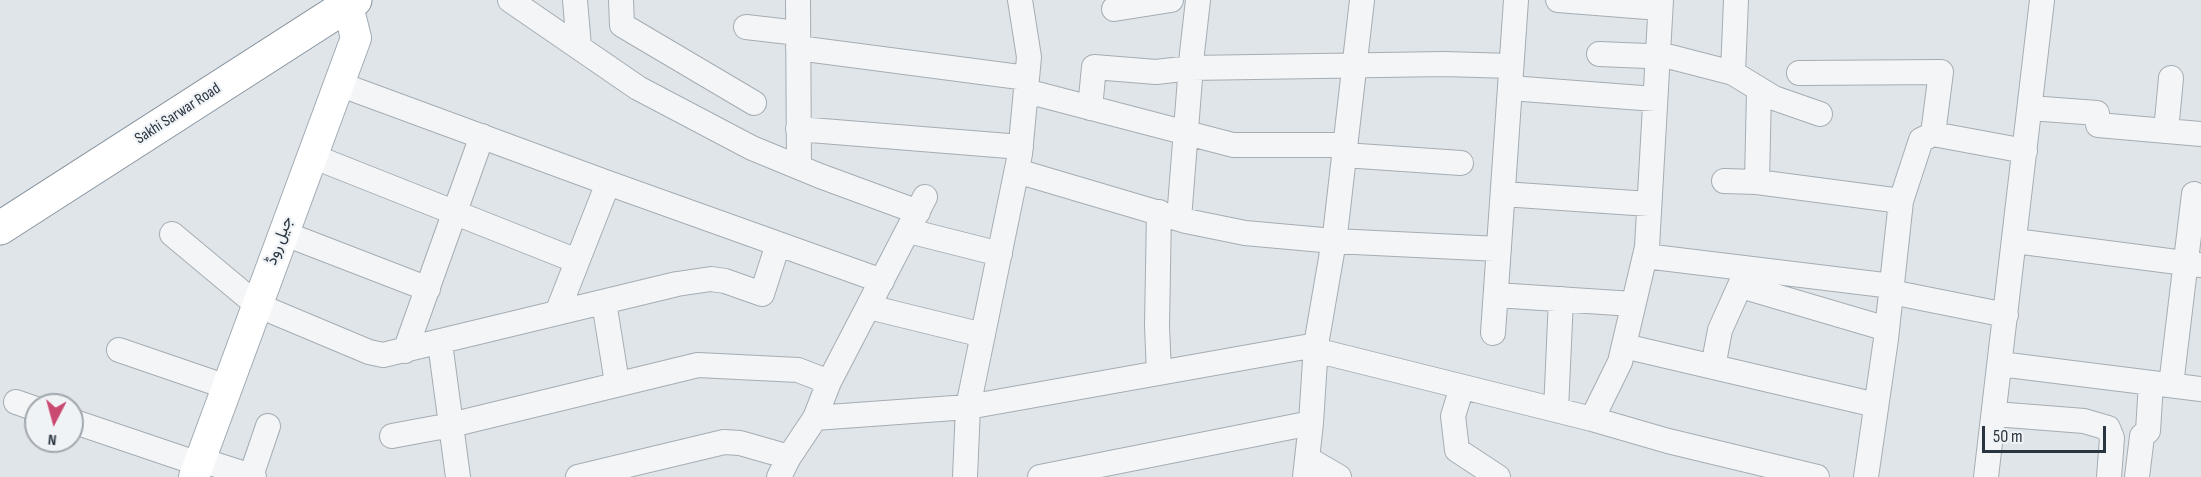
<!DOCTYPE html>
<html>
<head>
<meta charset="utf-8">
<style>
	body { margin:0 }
	#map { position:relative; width:2201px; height:477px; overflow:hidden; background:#e0e5e9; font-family:"Sofia Sans Condensed",sans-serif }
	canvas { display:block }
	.north { position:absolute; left:24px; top:393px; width:60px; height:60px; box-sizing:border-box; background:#f0f3f6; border:2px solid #a0a7ad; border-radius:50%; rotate:186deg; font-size:16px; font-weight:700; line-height:24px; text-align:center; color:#293540 }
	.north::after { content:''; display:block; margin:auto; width:21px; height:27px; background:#ca4970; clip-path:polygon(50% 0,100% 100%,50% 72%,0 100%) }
	.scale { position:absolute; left:1982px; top:426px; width:124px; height:27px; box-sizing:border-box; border:3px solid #293540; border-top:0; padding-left:8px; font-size:18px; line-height:21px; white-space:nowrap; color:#293540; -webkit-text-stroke:4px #f0f3f6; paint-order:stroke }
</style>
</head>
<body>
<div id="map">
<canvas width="2201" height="477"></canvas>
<div class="north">N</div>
<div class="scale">50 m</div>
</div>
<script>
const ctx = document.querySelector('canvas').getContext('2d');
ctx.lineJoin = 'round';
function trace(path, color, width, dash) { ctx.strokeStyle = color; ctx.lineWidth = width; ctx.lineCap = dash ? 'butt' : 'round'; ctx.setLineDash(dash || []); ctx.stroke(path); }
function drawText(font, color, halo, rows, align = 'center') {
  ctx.font = font + ' "Sofia Sans Condensed",Vazirmatn,sans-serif'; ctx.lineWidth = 4.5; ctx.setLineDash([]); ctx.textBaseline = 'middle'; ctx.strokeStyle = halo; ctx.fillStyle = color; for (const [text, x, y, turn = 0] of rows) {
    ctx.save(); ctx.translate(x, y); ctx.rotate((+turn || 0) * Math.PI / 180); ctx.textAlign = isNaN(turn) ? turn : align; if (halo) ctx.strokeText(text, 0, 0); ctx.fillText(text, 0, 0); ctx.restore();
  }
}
const minor = new Path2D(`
	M510,0L638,88L752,148L820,176L918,212
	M575,0L579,47
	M621,0L622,25L754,103
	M798,0L799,167
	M1558,0L1660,8
	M1114,9L1171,0
	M746,27L798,33
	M798,48L1027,78
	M1599,54L1671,57L1733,73L1774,98L1820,114
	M1733,73L1736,0
	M1799,73L1941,72L1933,134
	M339,84L608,183L882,281
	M1510,88L1655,99
	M1026,91L1233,145H1345
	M1090,108L1094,67L1156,72L1191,68L1444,64L1511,66
	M2030,108L2097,113L2098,125L2201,134
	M798,129L1021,147
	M2166,131L2171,78
	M1344,155L1461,163
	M312,156L577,261
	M1017,171L1186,221L1245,233L1334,241L1499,249
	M1724,181L1757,182L1901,201
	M1757,182L1759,90
	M1503,194L1649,204
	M1159,212L1157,326L1159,373
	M1179,219L1192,53L1198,0
	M909,231L1000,254
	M283,233L428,289
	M172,234L257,305L369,352L383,355L677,284L711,279L725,281L762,294L778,244
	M2015,241L2201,265
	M1645,256L1892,286
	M1741,286L1887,329
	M1891,292L2006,315
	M1496,295L1633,304
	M604,302L617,383
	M869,307L983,335
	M557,313L608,183
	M1493,333L1516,0
	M440,343L458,477
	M1624,346L1876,405
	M119,350L227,387
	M1315,350L1592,419L1668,441L1817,477
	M405,351L482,136
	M2000,364L2201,389
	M1713,367L1720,330L1746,272
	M2171,385L2194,194
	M1462,387L1453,416L1457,450L1498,477
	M16,402L36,409
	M1556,410L1561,299
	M1995,414L2084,421L2108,428L2112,438L2109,477
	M815,418L968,407L1316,345
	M1592,419L1620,362L1647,247L1661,0
	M72,421L199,464
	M392,436L451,425L698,365L798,370L829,382
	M1308,459L1339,477
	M201,460L254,477
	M251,476L268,426
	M578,477L724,442L740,443L789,457
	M779,477L789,457L815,418L829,382L925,197
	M965,477L968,407L1020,154L1029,57L1020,0
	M1040,477L1311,423
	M1305,477L1311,423L1316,345L1335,235L1362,0
	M1866,477L1886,339L1901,201L1921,140L1933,134L2025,151
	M1986,477L2042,0
	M2137,477L2142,436L2148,431L2151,383`);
const major = new Path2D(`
	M194,477L356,38L351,18L344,7`);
const highway = new Path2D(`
	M0,228L355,0`);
const streetNames = [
	["Sakhi Sarwar Road",178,114,-33],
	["جیل روڈ",280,241,-70]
];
trace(minor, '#a5adb3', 26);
trace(major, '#a0abb4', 32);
trace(highway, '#88949f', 35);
trace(minor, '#f3f5f7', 24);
trace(major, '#fff', 30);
trace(highway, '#fff', 33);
drawText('16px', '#293540', '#f0f3f6', streetNames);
</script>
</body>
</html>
